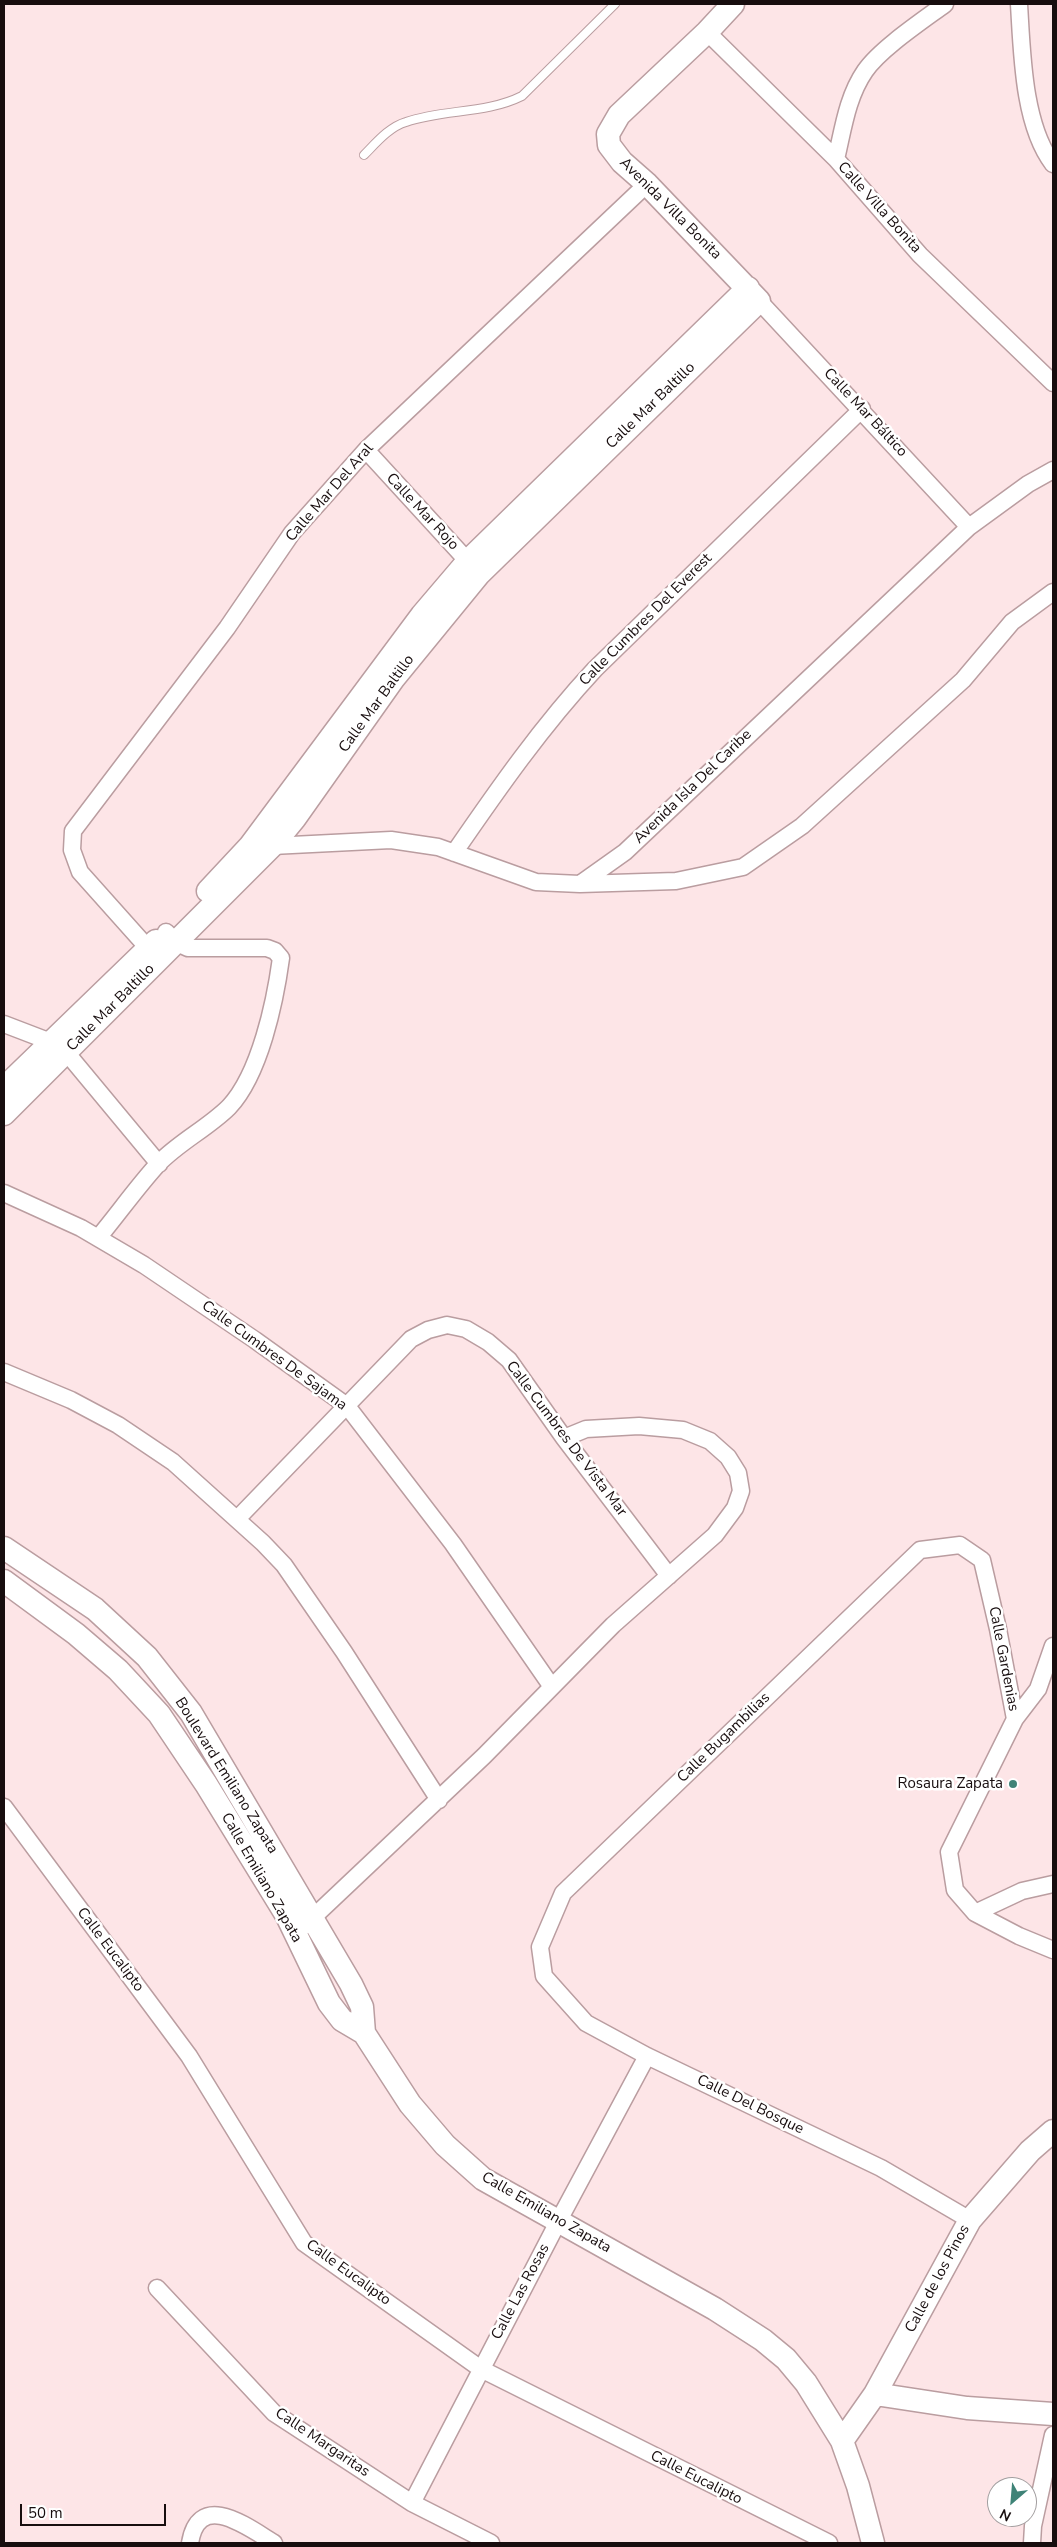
<!DOCTYPE html>
<html>
<head>
<meta charset="utf-8">
<style>
	body { margin:0 }
	#map { position:relative; width:1057px; height:2547px; overflow:hidden; background:#fde5e7; font-family:"Nunito Sans",sans-serif }
	canvas { display:block }
	.frame { position:absolute; inset:0; border:5px solid #170d0e; pointer-events:none }
	.north { position:absolute; left:987px; top:2477px; width:50px; height:50px; box-sizing:border-box; background:#fff; border:1px solid #a29e9f; border-radius:50%; rotate:207deg; font-size:14px; font-weight:700; line-height:20px; text-align:center; color:#170d0e }
	.north::after { content:''; display:block; margin:auto; width:18px; height:22px; background:#3f8377; clip-path:polygon(50% 0,100% 100%,50% 72%,0 100%) }
	.scale { position:absolute; left:20px; top:2504px; width:146px; height:22px; box-sizing:border-box; border:2px solid #170d0e; border-top:0; padding-left:6px; font-size:15px; line-height:18px; white-space:nowrap; color:#170d0e; -webkit-text-stroke:4px #fff; paint-order:stroke }
</style>
</head>
<body>
<div id="map">
<canvas width="1057" height="2547"></canvas>
<div class="frame"></div>
<div class="north">N</div>
<div class="scale">50 m</div>
</div>
<script>
const ctx = document.querySelector('canvas').getContext('2d');
ctx.lineJoin = 'round';
function trace(path, color, width, dash) { ctx.strokeStyle = color; ctx.lineWidth = width; ctx.lineCap = dash ? 'butt' : 'round'; ctx.setLineDash(dash || []); ctx.stroke(path); }
function drawText(font, color, halo, rows, align = 'center') {
  ctx.font = font + ' "Nunito Sans",sans-serif'; ctx.lineWidth = 5; ctx.setLineDash([]); ctx.textBaseline = 'middle'; ctx.strokeStyle = halo; ctx.fillStyle = color; for (const [text, x, y, turn = 0] of rows) {
    ctx.save(); ctx.translate(x, y); ctx.rotate((+turn || 0) * Math.PI / 180); ctx.textAlign = isNaN(turn) ? turn : align; if (halo) ctx.strokeText(text, 0, 0); ctx.fillText(text, 0, 0); ctx.restore();
  }
}
const lane = new Path2D(`
	M364,155C376,143 389,127 406,122C444,109 486,114 522,96L615,4`);
const street = new Path2D(`
	M1019,4C1022,52 1023,125 1053,164
	M707,32L836,159L920,255L1053,383
	M836,159C843,130 847,97 865,71C880,49 922,21 945,4
	M759,301L969,527
	M366,450L474,568
	M268,843L272,846L391,840L438,847L536,882L580,884L625,852L969,527L1028,484L1053,470
	M454,853C498,789 542,726 595,669L862,409
	M580,884L676,881L743,867L802,826L963,680L1012,622L1053,592
	M155,956L80,872L72,850L73,831L227,628L292,533L366,450L647,184
	M4,1024L51,1042L66,1052L159,1164
	M4,1193L81,1228L144,1265L255,1340L347,1406L453,1544L552,1687
	M98,1238C118,1214 137,1187 158,1164C179,1142 208,1128 229,1107C260,1074 275,1002 281,958L275,951L267,948H188L177,943L166,932
	M4,1372L71,1400L118,1425L173,1462L263,1543L284,1565L344,1652L439,1800
	M238,1518L411,1339L428,1330L447,1325L466,1329L488,1342L509,1360L564,1438L669,1576
	M1015,1719L1038,1689L1053,1646
	M4,1807L189,2056L304,2243L481,2369L829,2543
	M975,1913L1022,1891L1053,1884
	M304,1926L484,1756L613,1625L715,1535L735,1508L741,1491L738,1473L728,1457L710,1441L683,1430L639,1426L586,1429L564,1438
	M970,2220L881,2168L647,2056L586,2023L544,1976L540,1947L563,1893L920,1550L960,1545L982,1560L998,1629L1015,1719L949,1852L955,1890L975,1913L1019,1936L1053,1950
	M157,2288L274,2413L412,2503L491,2543
	M412,2503L558,2222L647,2056
	M190,2543C199,2489 249,2528 274,2543
	M1032,2543L1033,2526L1053,2435`);
const secondary = new Path2D(`
	M208,891L250,846L422,615L468,561L748,288
	M4,1088L156,941
	M4,1114L272,846L295,818L394,678L479,574L759,301L647,184L622,162L609,145L608,134L619,115L707,32L733,4
	M4,1548L95,1609L147,1657L191,1713L351,1984L362,2007L364,2033
	M4,1581L76,1634L118,1670L159,1714L206,1784L287,1916L329,2003L342,2020L364,2033L410,2104L445,2145L483,2179L715,2309L763,2340L786,2359L806,2383L842,2441L858,2486L873,2543
	M875,2394L967,2408L1053,2414
	M842,2441L875,2394L970,2220L1030,2151L1053,2131`);
const markers = [
	[1013,1784,5,"#3f8377"]
];
const streetNames = [
	["Calle Villa Bonita",879,208,48],
	["Avenida Villa Bonita",670,209,45],
	["Calle Mar Baltillo",651,406,-44],
	["Calle Mar Báltico",865,413,47],
	["Calle Mar Del Aral",330,493,-49],
	["Calle Mar Rojo",422,512,47],
	["Calle Cumbres Del Everest",646,620,-45],
	["Calle Mar Baltillo",377,704,-54],
	["Avenida Isla Del Caribe",693,787,-44],
	["Calle Mar Baltillo",111,1008,-45],
	["Calle Cumbres De Sajama",274,1356,36],
	["Calle Cumbres De Vista Mar",566,1439,53],
	["Calle Gardenias",1003,1659,79],
	["Calle Bugambilias",724,1738,-44],
	["Boulevard Emiliano Zapata",226,1776,58],
	["Calle Emiliano Zapata",261,1878,60],
	["Calle Eucalipto",110,1950,53],
	["Calle Del Bosque",750,2105,26],
	["Calle Emiliano Zapata",546,2213,30],
	["Calle Eucalipto",348,2273,36],
	["Calle de los Pinos",938,2279,-62],
	["Calle Las Rosas",521,2292,-62],
	["Calle Margaritas",322,2443,34],
	["Calle Eucalipto",696,2478,27]
];
const poiNames = [
	["Rosaura Zapata",1003,1784]
];
trace(lane, '#ba9da0', 10);
trace(street, '#ba9da0', 19);
trace(secondary, '#ba9da0', 25);
trace(lane, '#fff', 8);
trace(street, '#fff', 16);
trace(secondary, '#fff', 22);
for (const [x, y, r, color] of markers) { const dot = new Path2D(); dot.arc(x, y, r, 0, 2 * Math.PI); ctx.fillStyle = color; ctx.fill(dot); trace(dot, '#fff', 2); }
drawText('15px', '#170d0e', '#fff', streetNames);
drawText('15px', '#170d0e', '#fff', poiNames, 'right');
</script>
</body>
</html>
